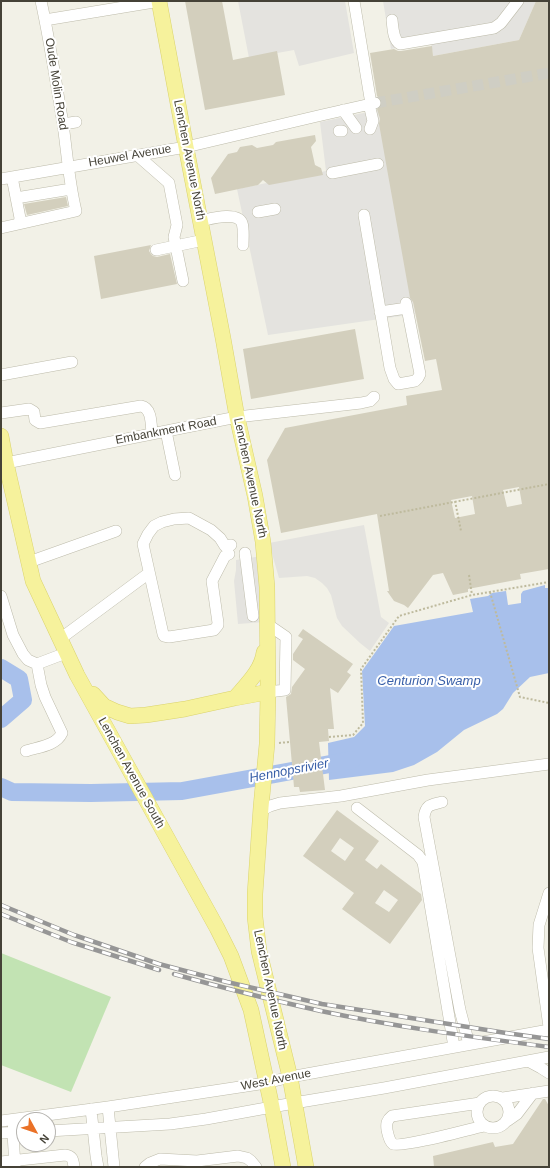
<!DOCTYPE html>
<html>
<head>
<meta charset="utf-8">
<style>
	body { margin:0 }
	#map { position:relative; width:550px; height:1168px; overflow:hidden; background:#f2f1e7; font-family:Helvetica,sans-serif }
	canvas { display:block }
	.frame { position:absolute; inset:0; border:2px solid #454237; pointer-events:none }
	.north { position:absolute; left:16px; top:1112px; width:40px; height:40px; box-sizing:border-box; background:#fff; border:1px solid #b5b3af; border-radius:50%; rotate:130deg; font-size:11px; font-weight:700; line-height:16px; text-align:center; color:#454237 }
	.north::after { content:''; display:block; margin:auto; width:14px; height:18px; background:#ea7127; clip-path:polygon(50% 0,100% 100%,50% 72%,0 100%) }
</style>
</head>
<body>
<div id="map">
<canvas width="550" height="1168"></canvas>
<div class="frame"></div>
<div class="north">N</div>
</div>
<script>
const ctx = document.querySelector('canvas').getContext('2d');
ctx.lineJoin = 'round';
function fill(path, color) { ctx.fillStyle = color; ctx.fill(path, 'evenodd'); }
function trace(path, color, width, dash) { ctx.strokeStyle = color; ctx.lineWidth = width; ctx.lineCap = dash ? 'butt' : 'round'; ctx.setLineDash(dash || []); ctx.stroke(path); }
function drawText(font, color, halo, rows, align = 'center') {
  ctx.font = font + ' Helvetica,sans-serif'; ctx.lineWidth = 4; ctx.setLineDash([]); ctx.textBaseline = 'middle'; ctx.strokeStyle = halo; ctx.fillStyle = color; for (const [text, x, y, turn = 0] of rows) {
    ctx.save(); ctx.translate(x, y); ctx.rotate((+turn || 0) * Math.PI / 180); ctx.textAlign = isNaN(turn) ? turn : align; if (halo) ctx.strokeText(text, 0, 0); ctx.fillText(text, 0, 0); ctx.restore();
  }
}
const green = new Path2D(`
	M1,953L111,997L71,1092L1,1065Z`);
const parking = new Path2D(`
	M238,1H345L354,53L299,66L294,50L249,58Z
	M383,1H536L519,40L433,56L431,42L391,49Z
	M378,110L415,314L268,335L237,189L326,171L320,122Z
	M364,525L381,617L389,623L370,651L360,643L342,626L337,618L331,595L327,588L322,583L315,578L307,576L279,578L269,543Z
	M262,556L264,622L238,624L234,581L236,570V560Z`);
const water = new Path2D(`
	M545,585V588H549V673L530,677L513,693L503,709L497,714L464,730L437,752L414,765L393,772L329,780L328,743L354,737L365,726L362,671L394,626L473,612L470,599L488,596L492,593L506,591L508,605L521,603V594L523,591Z`);
const river = new Path2D(`
	M1,668L19,679L23,700L1,719
	M1,787L12,792L91,793L182,791L352,760`);
const building = new Path2D(`
	M185,1H222L233,60L277,51L285,95L205,110Z
	M536,1H549V569L520,574L521,579L468,589V592L453,595L443,573L433,575L408,608L404,605L394,601L387,591H389L377,514L281,533L267,460L285,428L407,405L406,396L442,390L436,359L425,361L413,302L410,298L379,124L380,119L377,109L382,105V102L380,99L377,96L370,53L394,49L398,51H401L432,46L433,56L519,40ZM519,487L522,504L507,507L503,490ZM472,496L475,514L455,518L451,500Z
	M315,135L316,141L311,147L315,165L321,168L323,175L269,185L263,180L258,185L215,194L211,178L228,154L237,152L240,147L252,145L257,148L273,145L276,142Z
	M66,197L68,206L27,215L24,204Z
	M151,245L149,251L151,254L153,256L157,257L170,254L177,284L101,299L94,256Z
	M355,329L364,379L251,399L243,349Z
	M303,629L353,664L347,672L351,675L338,693L330,688L334,729H328L329,741L319,742L325,790L300,792L299,787H294L286,697L291,694L292,687L305,669L293,660V654L303,639L298,636Z
	M337,810L379,841L365,860L377,869L381,864L421,894L422,900L390,944L342,909L354,893L303,856ZM340,838L354,848L345,861L331,851ZM384,890L398,900L389,912L375,903Z
	M543,1099H545L549,1106V1167H434L433,1156L493,1142L495,1147L513,1144Z`);
const minorTunnel = new Path2D(`
	M375,103L549,73`);
const path = new Path2D(`
	M455,501L461,531
	M380,516L549,484
	M469,575L472,595
	M490,592L520,697L549,703
	M329,737L353,735L363,723L361,669L399,616L472,595L549,582
	M279,743L289,742`);
const minor = new Path2D(`
	M354,1L371,104
	M45,20L160,1
	M392,20C393,28 393,40 400,44L494,28L501,23L518,1
	M369,104L373,121L370,129
	M343,110L356,128
	M63,124L76,122
	M339,131H342
	M137,155L169,183L177,225L174,237L183,281
	M332,173L378,164
	M12,177L20,218L19,223
	M1,179L186,147L322,115L375,103
	M16,198L71,189
	M258,212L275,209
	M364,215L390,368L394,379L398,384L415,381L418,378L420,374L406,303
	M200,221C210,219 237,211 242,223C244,229 243,238 243,245
	M1,228L76,211C69,182 67,153 63,124C56,83 50,42 41,1
	M156,250L204,240
	M380,312L407,308
	M1,375L72,362
	M1,413L29,409L34,412L35,420L40,423L141,406C152,408 151,424 152,434
	M166,431L175,475
	M6,463L237,417L361,403L370,401L374,397
	M245,553L253,616
	M229,554L225,556L212,581L218,623V625L214,630L169,637L164,636L163,634L143,544L148,534L154,526L162,522L174,519L189,518L211,530L220,538L225,546L231,545
	M29,562L116,531
	M1,596L13,635L23,654L28,660L37,664L66,653
	M267,624L286,637L285,690L268,692
	M60,639L149,573
	M26,751C38,747 56,746 62,733L45,697L41,685L37,664
	M442,802C431,805 426,804 424,817L460,1010L469,1044
	M357,808L418,855L423,862L454,1047
	M260,811L270,806L280,803L341,796L428,780L549,764
	M549,893L539,925L538,948L549,1027
	M528,1061L541,1068L549,1073
	M477 1112a16 16 0 1 1 32 0a16 16 0 1 1-32 0Z
	M503,1098L549,1091
	M480,1103L392,1116C387,1120 386,1123 387,1130C388,1134 389,1141 393,1144C401,1148 471,1129 484,1126
	M108,1107L114,1167
	M91,1109L96,1156L98,1167
	M14,1120L13,1133L15,1167
	M1,1121L108,1107L266,1083L290,1077L549,1030
	M507,1121L517,1114L533,1093
	M48,1131L170,1124L206,1119L294,1103L384,1088L549,1057
	M1,1133L24,1132
	M1,1162L65,1155C73,1156 73,1160 74,1167
	M145,1167L150,1163L160,1159L197,1161L238,1156L247,1158L251,1161L256,1167`);
const major = new Path2D(`
	M159,1L186,147L223,338L237,417L255,496L263,542L267,587L268,692L267,744L261,807L255,894V917L259,951L290,1077L306,1167
	M1,436L6,463L33,581L77,675L217,928L231,956L251,1010L272,1107L283,1167
	M93,694L104,706L117,712L130,716L146,715L185,709L235,698L268,692
	M235,698C247,684 262,670 264,652`);
const rail = new Path2D(`
	M1,905L74,935L159,964L227,982L322,1004L506,1033L549,1039
	M1,914L71,942L159,970
	M174,974C223,988 272,1000 321,1011C396,1027 473,1037 549,1047`);
const streetNames = [
	["Oude Molin Road",56,84,81],
	["Heuwel Avenue",130,156,-10],
	["Lenchen Avenue North",189,160,79],
	["Embankment Road",166,431,-11],
	["Lenchen Avenue North",250,478,78],
	["Lenchen Avenue South",131,773,61],
	["Lenchen Avenue North",270,990,78],
	["West Avenue",276,1080,-11]
];
const waterNames = [
	["Centurion Swamp",429,681],
	["Hennopsrivier",289,771,-11]
];
fill(green, '#c2e3b3');
fill(parking, '#e4e3df');
fill(water, '#a8c0eb');
trace(river, '#a8c0eb', 18);
fill(building, '#d3cfbd');
trace(minorTunnel, '#cfcec4', 11, [11, 5.5]);
trace(minor, '#bdbbaa', 12);
trace(major, '#dad36d', 16);
trace(path, '#beba9d', 2, [2, 2]);
trace(minor, '#fff', 11);
trace(major, '#f6f29c', 15);
trace(rail, '#969696', 4.5);
trace(rail, '#fff', 3, [9]);
drawText('12px', '#454237', '#fff', streetNames);
drawText('italic 13px', '#385fa8', '#fff', waterNames);
</script>
</body>
</html>
